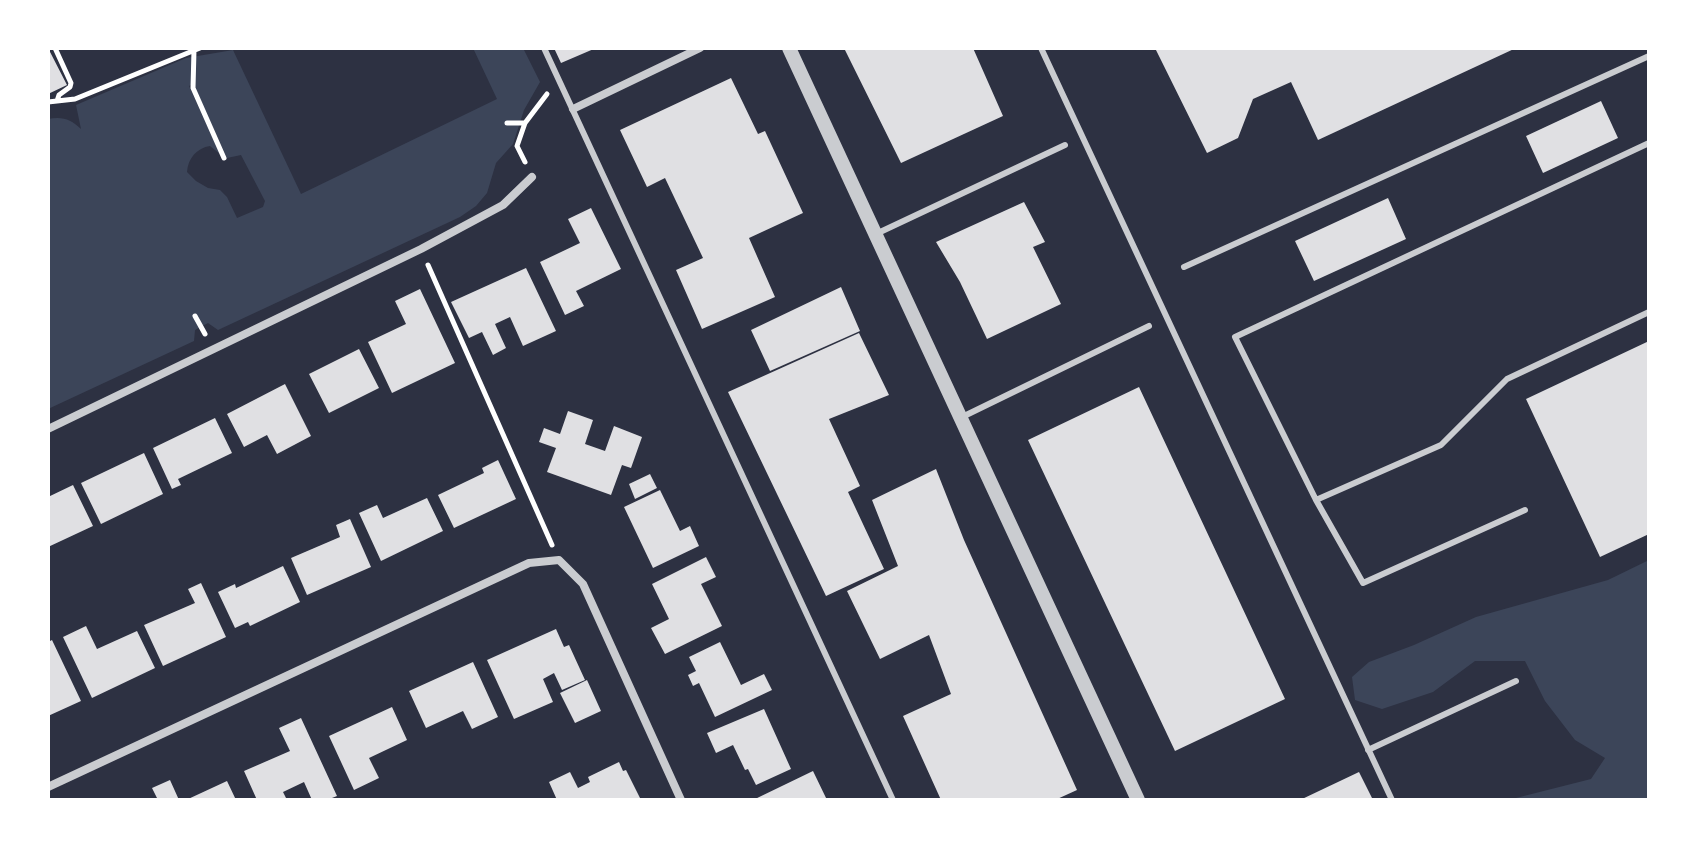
<!DOCTYPE html>
<html>
<head>
<meta charset="utf-8">
<style>
	body { margin:0 }
	#map { position:relative; width:1697px; height:848px; overflow:hidden; background:#2d3142; font-family:"Space Grotesk",sans-serif }
	canvas { display:block }
	.frame { position:absolute; inset:0; border:50px solid #fff; pointer-events:none }
</style>
</head>
<body>
<div id="map">
<canvas width="1697" height="848"></canvas>
<div class="frame"></div>
</div>
<script>
const ctx = document.querySelector('canvas').getContext('2d');
ctx.lineJoin = 'round';
function fill(path, color) { ctx.fillStyle = color; ctx.fill(path, 'evenodd'); }
function trace(path, color, width, dash) { ctx.strokeStyle = color; ctx.lineWidth = width; ctx.lineCap = dash ? 'butt' : 'round'; ctx.setLineDash(dash || []); ctx.stroke(path); }
const green = new Path2D(`
	M473,48H523L540,82L524,110L513,144L496,163L487,193L476,206L460,217L218,330L208,323L195,330L194,341L48,409V119C62,116 71,119 81,129L76,105L186,58L233,50L301,194L497,99ZM193,84L227,158L241,155L265,201L263,207L237,218L227,197L220,190L208,188L196,181L187,172C188,158 197,148 210,146L220,154L189,86Z
	M1649,560V800H1508L1591,779L1605,758L1575,740L1545,701L1525,661H1475L1433,692L1382,709L1355,700L1352,677L1369,662L1414,645L1476,617L1608,580Z`);
const building = new Path2D(`
	M48,48L67,85L48,94Z
	M554,48H596L561,63Z
	M844,48H973L1003,116L901,163Z
	M1155,48H1516L1318,140L1291,82L1253,99L1238,138L1207,153Z
	M731,78L758,134L765,131L803,213L749,238L775,297L702,329L676,270L703,258L665,178L647,187L620,130Z
	M1601,101L1618,138L1543,173L1526,136Z
	M1388,198L1406,239L1314,281L1295,241Z
	M1024,202L1045,242L1033,247L1061,304L987,339L960,282L936,242Z
	M591,208L621,269L576,291L584,306L565,315L540,262L580,243L568,219Z
	M526,268L556,331L523,346L510,317L495,324L506,348L493,355L482,332L469,338L451,302Z
	M841,287L860,331L770,371L751,330Z
	M420,289L455,363L392,393L368,342L406,324L395,301Z
	M859,333L889,395L829,419L860,486L848,492L884,569L826,596L728,392Z
	M1649,341V534L1600,557L1526,399Z
	M359,349L379,388L329,413L309,374Z
	M285,384L311,436L277,454L267,435L244,447L227,414Z
	M1139,387L1285,699L1175,751L1028,440Z
	M568,411L593,420L585,444L605,451L614,426L642,437L631,468L622,465L611,495L547,472L556,448L539,442L544,428L560,434Z
	M215,418L232,453L178,479L181,485L172,489L153,448Z
	M144,453L163,494L101,524L81,483Z
	M498,460L516,499L454,528L438,495L484,473L482,468Z
	M936,469L964,540L1077,790L1055,800H941L903,716L951,694L929,635L880,659L847,591L898,566L872,500Z
	M650,474L657,488L635,499L629,484Z
	M73,485L93,526L48,547V497Z
	M660,490L680,531L690,526L699,546L653,568L624,507Z
	M427,498L443,531L381,561L359,513L377,505L383,518Z
	M350,519L371,567L307,595L291,558L340,537L336,525Z
	M706,557L716,577L701,584L722,626L665,654L651,628L669,619L652,584Z
	M283,566L300,602L250,626L248,622L235,628L218,592L235,584L236,588Z
	M201,583L226,637L163,666L144,625L195,603L188,589Z
	M86,626L97,649L137,631L155,668L92,698L63,637Z
	M556,629L564,647L569,645L585,680L562,690L554,673L543,679L553,702L514,719L487,660Z
	M52,640L81,701L48,716V642Z
	M720,642L741,685L764,674L772,690L715,717L699,683L693,686L688,675L696,671L689,657Z
	M473,662L498,717L472,729L463,711L426,728L409,691Z
	M587,680L601,711L575,723L560,693Z
	M392,707L407,740L369,758L379,778L354,790L329,736Z
	M764,709L791,769L756,785L748,769L745,770L733,745L716,753L707,733Z
	M301,718L337,796L327,800H312L304,782L283,792L287,800H257L244,771L290,751L279,728Z
	M619,762L623,771L626,770L641,800H557L549,782L570,772L578,788L590,782L588,777Z
	M813,771L827,800H753Z
	M1359,772L1373,800H1300Z
	M170,780L179,800H158L152,788Z
	M227,781L236,800H186Z`);
const path = new Path2D(`
	M55,48L71,83L70,87L59,95L57,101
	M194,50L193,88L224,158
	M48,102L75,99L200,48
	M507,123H525
	M525,162L517,146L525,123L547,94
	M428,265L552,545
	M195,316L205,334`);
const service = new Path2D(`
	M544,48L893,800
	M1041,48L1392,800
	M1649,143L1235,337L1316,500L1441,445L1507,379L1649,312
	M878,233L1065,145
	M1184,267L1649,56
	M960,418L1149,326
	M1316,500L1363,583L1525,510
	M1368,750L1516,681`);
const minor = new Path2D(`
	M573,109L700,48
	M48,429L421,249L503,205L532,177
	M48,787L529,563L559,560L583,584L681,800`);
const tertiary = new Path2D(`
	M789,48L1138,800`);
fill(green, '#3c4559');
fill(building, '#e0e0e3');
trace(path, '#fff', 5);
trace(service, '#caccd0', 6);
trace(minor, '#caccd0', 8);
trace(tertiary, '#caccd0', 14);
</script>
</body>
</html>
